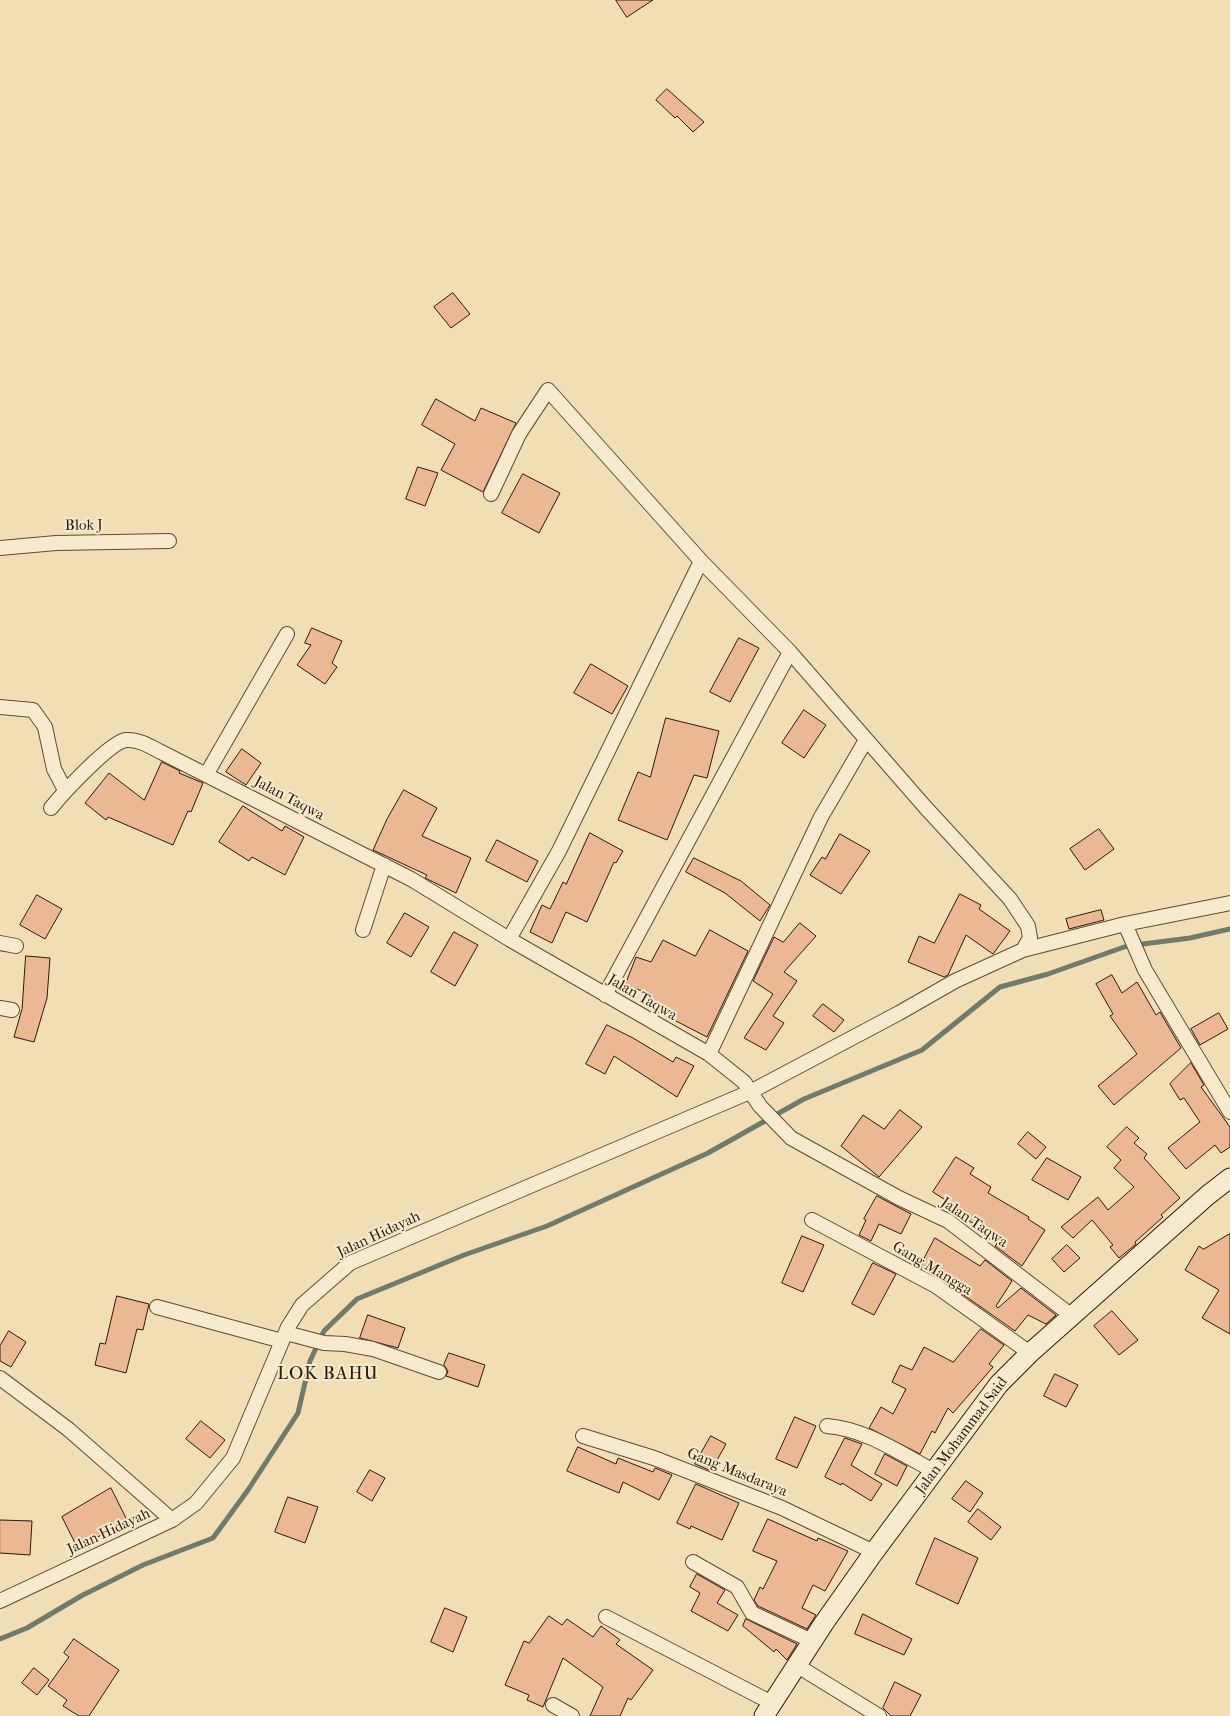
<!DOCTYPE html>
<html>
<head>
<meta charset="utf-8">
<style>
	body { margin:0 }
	canvas { display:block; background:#f2deb4 }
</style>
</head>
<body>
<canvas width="1230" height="1716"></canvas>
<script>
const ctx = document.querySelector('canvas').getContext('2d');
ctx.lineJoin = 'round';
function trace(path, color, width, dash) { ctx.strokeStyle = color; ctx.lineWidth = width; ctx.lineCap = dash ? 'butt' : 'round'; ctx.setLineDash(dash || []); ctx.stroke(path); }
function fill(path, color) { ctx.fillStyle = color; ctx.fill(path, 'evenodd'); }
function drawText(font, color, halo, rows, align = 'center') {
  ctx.font = font + ' "IM FELL French Canon",serif'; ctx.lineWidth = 4; ctx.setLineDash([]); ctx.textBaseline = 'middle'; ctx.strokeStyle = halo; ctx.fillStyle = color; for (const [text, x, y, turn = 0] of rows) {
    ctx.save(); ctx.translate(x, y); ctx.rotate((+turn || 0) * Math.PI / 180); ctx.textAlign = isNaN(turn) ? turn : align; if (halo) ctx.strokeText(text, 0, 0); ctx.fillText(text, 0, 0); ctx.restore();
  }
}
const stream = new Path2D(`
	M0,1639L27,1628L81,1596L143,1565L213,1538L248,1490L298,1413L310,1361L324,1331L357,1299L464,1255L547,1226L708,1153L804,1099L922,1050L1000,987L1048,974L1127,946L1190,938L1230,929`);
const building = new Path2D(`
	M616,0H653L627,17Z
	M667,89L704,122L693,132L677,116L675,118L656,100Z
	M453,293L470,314L451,328L434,307Z
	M436,399L475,421L481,408L516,423L483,492L441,470L455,444L422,425Z
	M418,467L438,473L425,506L406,499Z
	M523,474L560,493L539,533L502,513Z
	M312,628L342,641L332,663L337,667L325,684L297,665L311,645L305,643Z
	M739,638L759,648L730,702L710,692Z
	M591,664L628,686L612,714L574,693Z
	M804,710L826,725L804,758L782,743Z
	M666,718L719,731L707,778L694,775L667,840L618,820L638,772L650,777Z
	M242,749L261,763L246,785L226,772Z
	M162,762L180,771L179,773L203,783L191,812L188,811L173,845L108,817L106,820L85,803L109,773L144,800Z
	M404,790L437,808L422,836L471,858L456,893L425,878L427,875L373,850L387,819Z
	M243,806L282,831L285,826L304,837L285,875L252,857L249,861L219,842Z
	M1099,829L1114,849L1085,870L1070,849Z
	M590,833L623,851L616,863L614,862L587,922L566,912L552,943L530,932L542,905L550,909L563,882L566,884Z
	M840,834L870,851L841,894L810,875L822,857L825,859Z
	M497,840L538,861L527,882L486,861Z
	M694,858L741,881L770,905L760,921L725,893L686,872Z
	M960,894L981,905L979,909L1010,931L993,954L966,935L948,975L944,977L908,962L919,936L934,943Z
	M37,895L62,909L45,939L20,925Z
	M1101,910L1104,920L1069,929L1066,919Z
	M405,913L429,927L411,957L387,943Z
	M800,923L816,936L784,972L797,981L773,1016L784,1023L766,1050L744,1038L773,994L753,981L774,937L783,942Z
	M710,930L748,951L707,1037L645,1005L651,994L625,985L636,957L651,962L663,940L695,956Z
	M454,932L478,945L455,986L431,972Z
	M26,956L50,958L47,998L34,1042L14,1037L22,1009Z
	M1112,975L1122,993L1137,982L1156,1015L1160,1012L1181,1048L1114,1105L1098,1086L1137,1054L1110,1016L1113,1014L1096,984Z
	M823,1004L844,1020L834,1032L813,1016Z
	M1219,1013L1228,1029L1200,1045L1191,1029Z
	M607,1025L633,1038L673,1062L676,1057L694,1066L677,1097L614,1056L605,1074L586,1064Z
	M1191,1063L1204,1085L1201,1087L1230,1127V1147L1221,1153L1215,1145L1186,1169L1168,1148L1200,1122L1184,1098L1180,1100L1170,1084Z
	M900,1110L922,1127L879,1177L841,1146L863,1115L884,1129Z
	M1127,1127L1139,1138L1134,1143L1147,1154L1144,1158L1180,1198L1161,1215L1163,1217L1135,1242L1136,1244L1119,1258L1110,1247L1113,1245L1092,1220L1073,1238L1061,1227L1098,1197L1108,1210L1134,1187L1114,1168L1121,1160L1107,1147Z
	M1028,1132L1046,1147L1036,1159L1018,1144Z
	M956,1157L974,1168L970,1174L991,1187L988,1193L1029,1217L1028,1219L1045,1230L1022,1266L995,1246L997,1244L988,1238L990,1234L950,1209L953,1205L933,1192Z
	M1047,1158L1081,1177L1068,1200L1032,1180Z
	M877,1196L911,1214L901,1234L879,1224L871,1241L859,1235L866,1220L864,1219Z
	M1230,1234V1334L1202,1318L1219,1290L1185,1270L1199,1246L1203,1249Z
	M802,1236L824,1245L803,1292L782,1283Z
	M935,1238L980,1266L985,1260L1012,1281L996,1306L998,1308L1021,1288L1056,1315L1046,1324L1028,1315L1015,1331L941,1279L920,1267Z
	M1067,1245L1080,1258L1064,1272L1052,1259Z
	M873,1263L896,1274L874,1315L852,1304Z
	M117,1296L149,1304L143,1330L137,1329L126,1373L95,1365L100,1343L105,1344Z
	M1112,1311L1138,1340L1119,1355L1094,1326Z
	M368,1315L405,1328L398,1348L360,1338Z
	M981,1329L1004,1345L989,1364L993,1367L953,1413L948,1408L935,1433L932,1431L920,1454L869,1428L881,1407L893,1414L906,1389L892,1382L900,1365L912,1370L924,1347L953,1362Z
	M9,1331L26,1342L11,1367L0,1361V1346Z
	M449,1353L485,1365L478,1387L446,1376L448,1371L444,1365Z
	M1055,1374L1078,1385L1066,1407L1044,1396Z
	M795,1417L816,1426L797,1468L776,1459Z
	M201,1421L225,1440L210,1458L186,1439Z
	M711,1436L726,1444L711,1471L695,1464Z
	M845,1438L862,1444L851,1465L882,1484L871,1501L842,1483L841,1485L825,1477Z
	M578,1447L616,1464L618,1458L653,1472L655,1468L672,1475L659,1500L623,1482L619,1493L567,1471Z
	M885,1454L907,1466L897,1486L875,1474Z
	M370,1470L385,1478L372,1501L357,1492Z
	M966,1481L983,1493L970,1512L952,1499Z
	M696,1484L739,1503L722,1540L691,1526L690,1529L677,1523Z
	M111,1488L128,1522L77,1547L62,1517Z
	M288,1497L318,1507L305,1543L275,1532Z
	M978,1509L1001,1527L991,1540L968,1522Z
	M768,1519L817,1541L818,1538L848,1551L825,1591L813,1585L802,1608L816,1615L807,1629L758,1606L754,1600L760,1587L763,1589L777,1561L753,1551Z
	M0,1520L32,1521L30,1555L0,1553Z
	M935,1538L978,1558L958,1604L916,1584Z
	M697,1574L725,1590L717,1603L738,1615L728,1631L691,1611L700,1593L690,1587Z
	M445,1608L467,1617L453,1652L431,1642Z
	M863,1614L912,1639L904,1655L855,1634Z
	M549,1616L562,1625L567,1619L593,1637L601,1626L620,1640L616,1644L653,1670L631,1700L628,1698L620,1716H590L603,1687L563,1658L543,1707L527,1700L529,1695L505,1685L524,1641L529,1643Z
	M746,1619L797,1644L787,1660L776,1649L774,1652L743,1626Z
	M74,1639L119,1670L89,1716H79L63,1706L67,1700L48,1686L69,1657L64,1653Z
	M34,1668L49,1680L37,1695L22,1683Z
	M895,1682L921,1695L910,1716H891L883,1708Z`);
const street = new Path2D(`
	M491,494L519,434L548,390L701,561L559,851L509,939
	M0,548L56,543L169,541
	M0,707L33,710L45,727L54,769L65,790
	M206,775L287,634
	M51,808C62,794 110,742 126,740C139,739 151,747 163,753L411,879L509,939L709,1054L744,1082L760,1106L791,1138L899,1198L948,1221L1072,1316
	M1125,924L1145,970L1230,1112
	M363,930L384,865
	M0,943L16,946
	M1023,950L1125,924L1230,903
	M605,995L790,652
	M0,1008L12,1010
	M709,1054L821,817L866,740
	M812,1220L936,1286L1030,1353
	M157,1307L282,1341
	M286,1333L324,1343L345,1344L373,1349L439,1372
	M0,1378L68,1429L172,1520
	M827,1426C866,1429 901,1454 934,1471
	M583,1436L654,1458L782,1508L874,1552
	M693,1562L737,1587L752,1613L812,1641
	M0,1601L172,1520L196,1503L233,1458L288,1327L302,1305L350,1263L752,1091L899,1013L955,981L1023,950L1030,938L1028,926L1010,899L926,808L790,652L701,561
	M606,1617L772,1703
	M796,1665L879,1716
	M553,1705L572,1716`);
const secondary = new Path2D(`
	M764,1716L824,1623L874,1552L999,1384L1030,1353L1208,1195L1230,1178`);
const streetNames = [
	["Blok J",84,526,-1],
	["Jalan Taqwa",289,799,28],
	["Jalan Taqwa",642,998,30],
	["Jalan Taqwa",974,1223,34],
	["Jalan Hidayah",379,1235,-25],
	["Gang Mangga",932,1269,31],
	["Jalan Mohammad Said",962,1436,-53],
	["Gang Masdaraya",737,1473,22],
	["Jalan Hidayah",109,1532,-25]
];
const quarterNames = [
	["LOK BAHU",328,1375]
];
trace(stream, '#6f7b6c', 5);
fill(building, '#ecb793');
trace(building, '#2e1a0b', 1);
trace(street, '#5f4b35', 16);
trace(secondary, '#2e1a0b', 21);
trace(street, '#f7eace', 14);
trace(secondary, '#f7eace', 19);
drawText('15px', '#2e1a0b', '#f7eace', streetNames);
ctx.letterSpacing = '1px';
drawText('18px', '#2e1a0b', '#f7eace', quarterNames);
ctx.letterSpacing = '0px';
</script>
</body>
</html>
